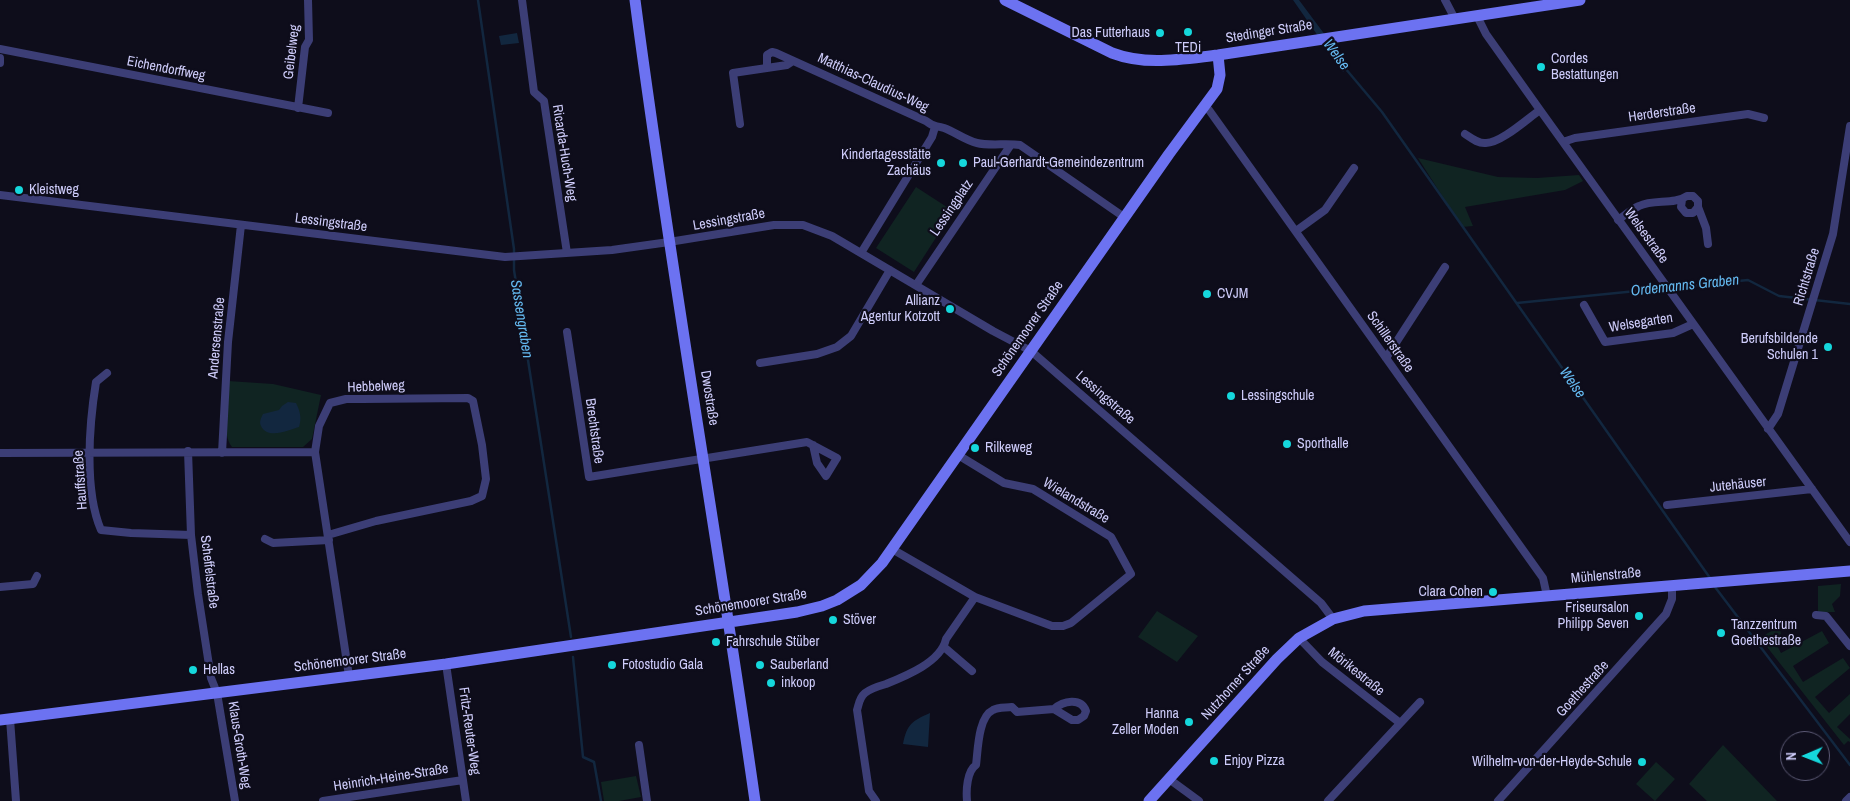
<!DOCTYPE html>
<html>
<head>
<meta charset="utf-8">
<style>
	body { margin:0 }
	#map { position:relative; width:1850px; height:801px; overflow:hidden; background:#0e0d1b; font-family:"Archivo Narrow",sans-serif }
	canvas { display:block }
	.north { position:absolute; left:1780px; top:731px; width:50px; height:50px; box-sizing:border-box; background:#0e0d1b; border:1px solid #5b5974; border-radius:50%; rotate:269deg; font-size:14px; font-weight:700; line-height:20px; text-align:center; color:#ceccfa }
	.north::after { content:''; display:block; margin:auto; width:18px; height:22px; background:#15d7dc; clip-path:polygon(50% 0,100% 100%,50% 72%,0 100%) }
</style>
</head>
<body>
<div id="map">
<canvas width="1850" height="801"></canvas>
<div class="north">N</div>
</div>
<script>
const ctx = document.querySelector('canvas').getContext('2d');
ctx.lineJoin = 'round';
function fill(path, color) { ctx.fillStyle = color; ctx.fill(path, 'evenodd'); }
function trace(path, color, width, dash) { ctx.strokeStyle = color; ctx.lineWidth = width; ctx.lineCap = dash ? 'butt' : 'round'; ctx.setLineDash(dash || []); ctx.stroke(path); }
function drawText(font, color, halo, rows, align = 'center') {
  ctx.font = font + ' "Archivo Narrow",sans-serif'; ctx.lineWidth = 4.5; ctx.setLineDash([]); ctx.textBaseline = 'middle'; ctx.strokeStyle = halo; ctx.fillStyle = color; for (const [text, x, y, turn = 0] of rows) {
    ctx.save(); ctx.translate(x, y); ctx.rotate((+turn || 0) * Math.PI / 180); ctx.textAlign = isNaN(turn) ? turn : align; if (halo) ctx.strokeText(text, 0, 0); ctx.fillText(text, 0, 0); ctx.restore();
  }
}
const green = new Path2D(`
	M1418,158L1498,177L1537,178L1579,175L1583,181L1565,190L1465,207L1473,226L1462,227Z
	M916,187L953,211L914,272L876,248Z
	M228,381L273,384L321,395L312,439L303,447H232C221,433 227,399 228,381Z
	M1841,584L1840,596L1832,604L1835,612H1818V586Z
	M1157,611L1198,636L1177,662L1138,637Z
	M1779,626L1781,634L1773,638L1781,653L1822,631L1829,643L1793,666L1803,682L1843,658L1850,668L1815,697L1829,713L1850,694V714L1837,727L1850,739V742L1848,741L1844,745L1760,638L1773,630V627Z
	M1723,745L1777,801H1707L1689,784Z
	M1656,762L1675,779L1655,801L1636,784Z
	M636,776L641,797L619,801H604L601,782Z`);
const water = new Path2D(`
	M1293,0H1299L1349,67L1343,72Z
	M517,33L519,43L501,45L499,36Z
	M288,402L296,403C300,411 302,418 299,427C289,430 268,440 261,426C259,422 261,418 263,414L279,410L282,406Z
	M930,713L928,747L903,744C907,724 912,721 930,713Z`);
const stream = new Path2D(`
	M478,0L514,249V270L571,637
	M1345,68L1382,112L1710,578
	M1671,288L1748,280L1779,296L1850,304
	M1517,303L1666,288
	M1715,587L1850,765
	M573,657L583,757L594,762L601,801`);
const street = new Path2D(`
	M522,0L534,92L544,101L567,253
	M1445,0L1455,19
	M1477,16L1486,34L1540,110L1850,542
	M0,49L328,113
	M0,58V63
	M767,68V55L772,52L776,53L926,121C935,128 935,125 944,128C955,132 965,140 977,143C988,146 1008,143 1020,145L1124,217
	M1204,107L1209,110L1543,578L1547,596
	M298,108L305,47L309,40L308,0
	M740,124L733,73L787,65L793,61
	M1465,134C1471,138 1478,144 1486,143C1501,143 1527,119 1540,110
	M1563,142L1575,138L1748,114L1764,118
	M0,195L505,257L612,250L669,242L774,225H803L832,236L993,331L1031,351L1321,603L1333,619
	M1698,207L1706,228L1708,244
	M1618,220C1625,215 1632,209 1639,206C1654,199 1674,205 1687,196H1693L1698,201V207L1693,213H1686L1681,207L1682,200
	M1296,231L1325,210L1354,168
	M861,253L932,137L935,127
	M916,285L1010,146
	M1584,305L1605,342L1673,333L1693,324
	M567,332L589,477L807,442L837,458L826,476L817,463L813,445
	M1386,358L1445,267
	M760,363L817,354L837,347L851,336L890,270
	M107,373L96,382C89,425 84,490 101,530L131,533L191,535
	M1768,429L1778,414L1833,234L1850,126
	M188,451L191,535L198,594L211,678L217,693L235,801
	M315,452L349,676
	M0,453L315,452L319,426L330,403L346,399H362L468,398L473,401L482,445L486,479L482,496L471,501L376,521L328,535
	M222,453L228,342L241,225
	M1667,505L1812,489
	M265,539L273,543L329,540
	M892,549L975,597L1052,626H1063L1071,623L1131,574L1111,537L1033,489L1004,483L958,455
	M0,587L33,584L37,576
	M1816,615L1826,616L1850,646
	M1299,638L1322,662L1400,723
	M944,647L972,671
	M446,664L466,801
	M10,719L16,801
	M639,745L647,801
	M1169,779L1199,801
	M323,801L463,780
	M876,801L869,791L857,710C859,704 859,698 865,693C870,689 879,686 886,684C906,676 941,662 946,639L975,597
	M967,801C966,790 967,771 976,765C978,750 978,717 993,710C998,707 1006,708 1012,707L1017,712L1054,709L1072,720H1078L1084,716L1086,711C1081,697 1063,701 1054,709
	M1328,801L1420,702
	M1498,801L1666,614L1672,599V586
	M1846,801L1850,797`);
const secondary = new Path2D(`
	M635,0C670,268 717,534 755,801
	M1005,0L1112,53C1146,66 1182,59 1218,55L1580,0
	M0,720L446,664L797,612L822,606L837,600L861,585L882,563L1169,154L1217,89L1220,75L1218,55
	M1149,801L1277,659L1299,638L1333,619L1364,611L1850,571`);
const markers = [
	[1188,32,5,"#15d7dc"],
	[1160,33,5,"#15d7dc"],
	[1541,67,5,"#15d7dc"],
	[941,163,5,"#15d7dc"],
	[963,163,5,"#15d7dc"],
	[19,190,5,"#15d7dc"],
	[1207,294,5,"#15d7dc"],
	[950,309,5,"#15d7dc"],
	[1828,347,5,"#15d7dc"],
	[1231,396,5,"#15d7dc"],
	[1287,444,5,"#15d7dc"],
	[975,448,5,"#15d7dc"],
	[1493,592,5,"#15d7dc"],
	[1639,616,5,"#15d7dc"],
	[833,620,5,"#15d7dc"],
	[1721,633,5,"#15d7dc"],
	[716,642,5,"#15d7dc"],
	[612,665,5,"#15d7dc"],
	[760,665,5,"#15d7dc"],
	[193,670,5,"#15d7dc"],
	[771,683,5,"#15d7dc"],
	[1189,722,5,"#15d7dc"],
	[1214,761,5,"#15d7dc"],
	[1642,762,5,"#15d7dc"]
];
const streetNames = [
	["Stedinger Straße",1269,32,-9],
	["Geibelweg",292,52,-83],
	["Eichendorffweg",166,69,11],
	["Matthias-Claudius-Weg",873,83,25],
	["Herderstraße",1662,113,-8],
	["Ricarda-Huch-Weg",564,153,81],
	["Lessingplatz",952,208,-56],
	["Lessingstraße",729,220,-10],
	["Lessingstraße",331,223,7],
	["Welsestraße",1646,236,54],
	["Richtstraße",1807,277,-73],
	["Welsegarten",1641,323,-9],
	["Schönemoorer Straße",1028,329,-55],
	["Andersenstraße",217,338,-85],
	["Schillerstraße",1390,342,55],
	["Hebbelweg",376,387,-2],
	["Dwostraße",709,398,81],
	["Lessingstraße",1105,398,41],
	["Brechtstraße",594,431,82],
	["Hauffstraße",81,480,-94],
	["Jutehäuser",1738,485,-6],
	["Wielandstraße",1076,501,31],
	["Scheffelstraße",209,572,83],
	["Mühlenstraße",1606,576,-5],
	["Schönemoorer Straße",751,603,-9],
	["Schönemoorer Straße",350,661,-7],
	["Mörikestraße",1356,672,39],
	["Nutzhorner Straße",1236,683,-48],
	["Goethestraße",1583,689,-48],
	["Fritz-Reuter-Weg",469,731,82],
	["Klaus-Groth-Weg",239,745,81],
	["Heinrich-Heine-Straße",391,778,-9]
];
const poiNames = [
	["Das Futterhaus",1150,33,"right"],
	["TEDi",1188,48,"center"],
	["Cordes",1551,59],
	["Bestattungen",1551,75],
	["Kindertagesstätte",931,155,"right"],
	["Zachäus",931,171,"right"],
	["Paul-Gerhardt-Gemeindezentrum",973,163],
	["Kleistweg",29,190],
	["CVJM",1217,294],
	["Allianz",940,301,"right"],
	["Agentur Kotzott",940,317,"right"],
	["Berufsbildende",1818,339,"right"],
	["Schulen 1",1818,355,"right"],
	["Lessingschule",1241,396],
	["Sporthalle",1297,444],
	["Rilkeweg",985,448],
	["Clara Cohen",1483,592,"right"],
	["Friseursalon",1629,608,"right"],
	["Philipp Seven",1629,624,"right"],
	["Stöver",843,620],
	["Tanzzentrum",1731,625],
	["Goethestraße",1731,641],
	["Fahrschule Stüber",726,642],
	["Fotostudio Gala",622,665],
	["Sauberland",770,665],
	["Hellas",203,670],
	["inkoop",781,683],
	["Hanna",1179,714,"right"],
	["Zeller Moden",1179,730,"right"],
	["Enjoy Pizza",1224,761],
	["Wilhelm-von-der-Heyde-Schule",1632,762,"right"]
];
const waterNames = [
	["Welse",1336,55,54],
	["Ordemanns Graben",1685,286,-6],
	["Sassengraben",521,319,81],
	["Welse",1572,383,55]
];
fill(green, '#102422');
fill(water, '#12273f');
trace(stream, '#12273f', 2.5);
trace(street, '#3c3e76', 8);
trace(secondary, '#6c72f1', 11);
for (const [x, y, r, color] of markers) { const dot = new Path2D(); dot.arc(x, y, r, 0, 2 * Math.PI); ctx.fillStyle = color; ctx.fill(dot); trace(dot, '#0e0d1b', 2); }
drawText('14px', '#ceccfa', '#0e0d1b', streetNames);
drawText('14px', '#ceccfa', '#0e0d1b', poiNames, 'left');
drawText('italic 15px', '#64b9f0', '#0e0d1b', waterNames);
</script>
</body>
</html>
